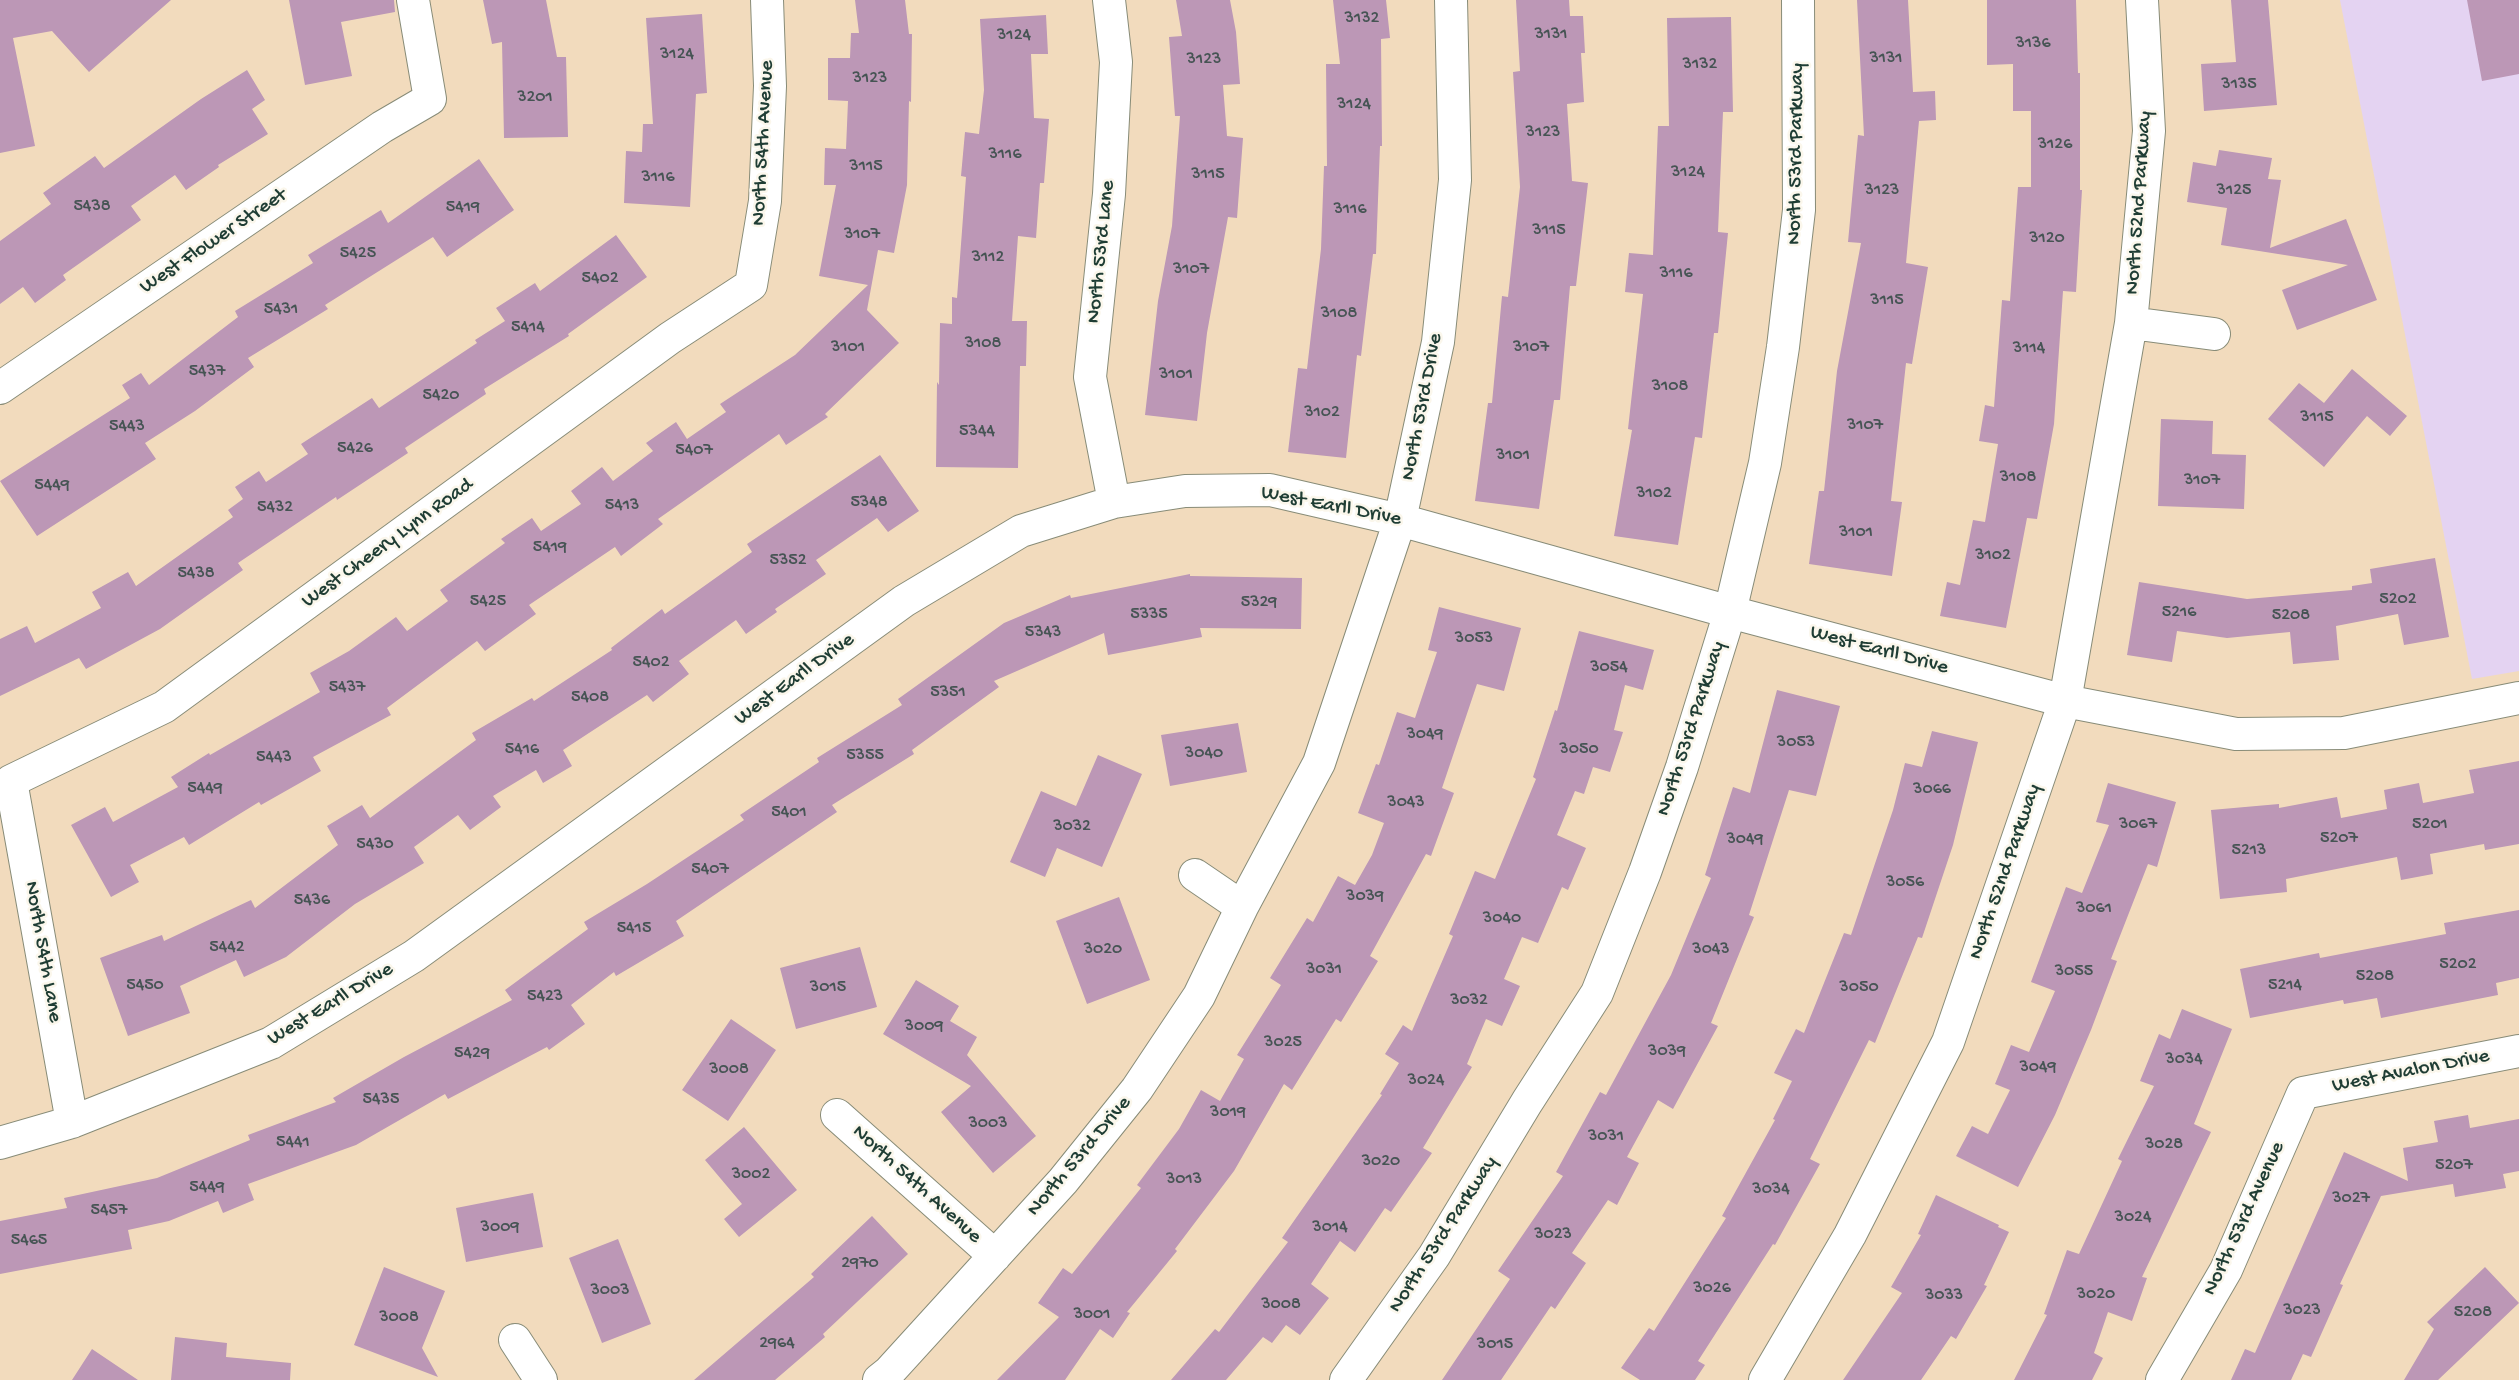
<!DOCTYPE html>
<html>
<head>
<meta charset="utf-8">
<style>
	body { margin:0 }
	canvas { display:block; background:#f2dbbd }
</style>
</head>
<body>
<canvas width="2519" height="1380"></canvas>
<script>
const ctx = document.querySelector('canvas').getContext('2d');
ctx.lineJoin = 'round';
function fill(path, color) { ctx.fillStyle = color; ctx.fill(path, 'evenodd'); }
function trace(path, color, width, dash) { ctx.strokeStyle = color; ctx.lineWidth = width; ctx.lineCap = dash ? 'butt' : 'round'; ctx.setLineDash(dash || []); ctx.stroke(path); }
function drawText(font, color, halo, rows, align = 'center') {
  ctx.font = font + ' "Gochi Hand",sans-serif'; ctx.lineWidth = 5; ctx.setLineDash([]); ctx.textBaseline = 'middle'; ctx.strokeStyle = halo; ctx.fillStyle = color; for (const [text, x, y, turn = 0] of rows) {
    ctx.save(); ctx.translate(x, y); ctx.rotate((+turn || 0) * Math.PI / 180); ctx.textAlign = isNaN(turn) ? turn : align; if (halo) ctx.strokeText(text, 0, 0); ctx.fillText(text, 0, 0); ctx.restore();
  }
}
const built = new Path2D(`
	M2340,0H2519V671L2472,679Z`);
const building = new Path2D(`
	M0,0H171L89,72L52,31L13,38L35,146L0,153Z
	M289,0H394L395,12L341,22L352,76L305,85Z
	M483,0H546L557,57H566L568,137L504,138L502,42L492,44Z
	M855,0H905L909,34H912L911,102L909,101L907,185L894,253L878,250L867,310L899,343L825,414L828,417L786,445L779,434L658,519L663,524L621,556L615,547L529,605L536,614L485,651L477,641L387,708L391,715L313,757L321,771L261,805L259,802L189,845L184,837L130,865L139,882L111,897L71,825L105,807L113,822L178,787L171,777L209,753L210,755L320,692L310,673L349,651L396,617L407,631L448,601L440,590L505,543L501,539L532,518L541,531L581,504L571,491L602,467L613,481L653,451L646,443L676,422L687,439L726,412L720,404L795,355L868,285L819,276L836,185H824L825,148L846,149L848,101L828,100V58H850L851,33H859Z
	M1176,0H1230L1236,32L1240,84L1223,85L1227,136L1243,138L1237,218L1228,217L1207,333L1197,421L1145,415L1158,301L1172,226L1180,116H1175L1169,37L1182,36Z
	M1333,0H1386L1390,38L1381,39L1382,146H1380L1376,254H1373L1361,356L1357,355L1346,458L1288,452L1298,368L1307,369L1321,249L1324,166H1327L1326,64H1340Z
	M1516,0H1569L1570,16H1583L1585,53H1581L1584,102L1567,104L1572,181L1588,183L1576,286H1570L1560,400H1554L1539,509L1475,501L1488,403H1492L1502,296L1508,297L1520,187L1513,72L1520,71Z
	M1857,0H1908L1913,92L1935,91L1936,120L1919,121L1906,263L1928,267L1912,364L1906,363L1891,501L1902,502L1892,576L1809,564L1819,491H1824L1837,371L1861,243L1848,242L1858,135L1864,136Z
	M1987,0H2076L2078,73H2080V190H2082L2076,292L2063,291L2054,424L2037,519L2027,518L2006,628L1940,616L1947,582L1960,585L1973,520L1985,522L1998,444L1979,441L1985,405L1994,407L2002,300L2010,301L2018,187H2031V111H2013V64L1987,65Z
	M2231,0H2268L2277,105L2204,111L2201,64L2236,62Z
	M2467,0H2519V74L2482,81Z
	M702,14L707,93L696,94L690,207L624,203L626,151L642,152L643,124H653L646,18Z
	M1046,15L1048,54H1031L1034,118L1049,119L1044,183H1040L1036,238L1018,236L1012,321H1027L1026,366H1020L1018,468L936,467L937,382L939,385L940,323L952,324V297L957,298L966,177L961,176L965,132L979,134L984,90L980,19Z
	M1731,17L1733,112H1723L1718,232L1728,233L1718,333H1714L1702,438L1695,437L1678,545L1614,536L1632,430L1628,429L1643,294L1625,292L1629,253L1653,255L1658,126H1669L1667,18Z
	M247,70L265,100L252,109L268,134L218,165L219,167L186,190L175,175L131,206L141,220L63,275L66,280L35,303L23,287L0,304V241L51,204L43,193L95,156L104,168L201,99Z
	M2219,150L2272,158L2268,179L2281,180L2270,248L2346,219L2377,300L2297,330L2282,290L2348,265L2221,245L2227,208L2187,202L2193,162L2216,166Z
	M479,159L514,210L447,257L433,237L325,305L328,309L248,358L254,367L195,411L145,443L156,459L37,536L0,481L130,398L122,385L141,373L149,385L238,317L235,311L313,263L308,255L381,210L388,223Z
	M616,235L647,277L568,334L569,336L484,389L486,394L405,448L408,453L337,500L336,497L238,563L243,570L160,629L86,669L79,658L0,696V639L27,626L35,643L101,608L92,592L128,572L136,586L233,517L228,510L243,499L235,487L259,471L266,482L308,454L301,444L372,398L379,408L477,343L475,340L505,321L496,308L535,283L540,291Z
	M2352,369L2407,416L2390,436L2367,416L2324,467L2268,419L2299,383L2324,403Z
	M2161,419L2213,421L2212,454L2246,455L2244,509L2158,506Z
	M880,455L919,511L888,532L877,518L816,560L826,574L775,609L777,612L746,634L736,620L679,661L689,674L653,702L647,695L563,750L572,766L543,783L536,770L493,796L501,807L470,830L458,815L414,847L424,863L355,904L286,957L244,977L236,960L180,986L190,1013L128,1036L100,958L162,935L164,941L251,900L255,908L338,845L327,826L362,805L370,818L476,740L472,733L532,698L534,701L612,650L611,648L662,609L665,614L752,552L747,544Z
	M2435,558L2449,637L2404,645L2398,614L2336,626L2339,660L2293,664L2290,632L2227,638L2177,631L2172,662L2127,655L2139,582L2247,599L2352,590V586L2372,583L2370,569Z
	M1190,574V576L1302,578L1301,629L1200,628L1202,637L1108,655L1104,633L994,681L999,687L912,750L914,754L832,805L837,812L676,921L684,936L616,976L614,972L571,1005L585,1024L549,1050L547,1047L448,1099L445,1094L356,1145L248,1184L254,1200L223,1213L218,1201L169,1221L128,1230L132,1249L0,1274V1221L67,1208L64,1198L157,1178L250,1140L248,1135L336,1102L333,1098L404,1057L512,1000L505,990L588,929L584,922L647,884L744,820L740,815L819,762L817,758L902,705L898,699L1004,623L1070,595L1071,598Z
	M1439,607L1521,628L1504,691L1477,684L1442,788L1454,793L1431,856L1426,854L1370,956L1378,961L1341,1022L1336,1019L1292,1090L1284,1084L1234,1171L1175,1249L1177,1251L1127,1312L1130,1313L1113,1338L1100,1329L1065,1380H997L1059,1317L1038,1303L1063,1268L1072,1274L1141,1188L1137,1185L1179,1129L1201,1090L1220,1101L1244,1059L1237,1055L1281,985L1270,978L1307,918L1313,922L1338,876L1355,885L1372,855L1384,823L1358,813L1376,764L1379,765L1397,712L1415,718L1437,652L1428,650Z
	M1579,631L1654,650L1643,690L1625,685L1614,730L1623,732L1610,772L1593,767L1584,794L1575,791L1557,835L1586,848L1568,890L1562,887L1538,943L1522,937L1504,979L1520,986L1502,1026L1486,1019L1467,1064L1472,1067L1423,1148L1432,1153L1391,1212L1385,1208L1355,1252L1340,1241L1311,1284L1329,1298L1300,1335L1286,1325L1272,1343L1263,1337L1226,1380H1171L1215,1329L1219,1332L1288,1242L1282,1238L1382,1095L1380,1094L1399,1063L1385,1054L1403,1025L1412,1031L1453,936L1449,934L1475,871L1495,879L1536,779L1533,777L1555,710L1557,711Z
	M1777,690L1840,706L1816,796L1789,790L1749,915L1754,917L1711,1023L1718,1026L1673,1109L1658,1100L1627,1157L1639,1163L1617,1205L1608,1200L1572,1253L1586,1263L1555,1309L1551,1306L1501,1380H1442L1510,1279L1498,1271L1563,1176L1556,1172L1600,1092L1606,1095L1671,975L1711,878L1705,875L1733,787L1750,793Z
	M1238,723L1247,772L1170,786L1161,735Z
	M1932,731L1978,742L1953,845L1922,938L1918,937L1875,1043L1869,1040L1810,1159L1820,1164L1775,1245L1773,1244L1698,1361L1705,1365L1695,1380H1640L1621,1368L1649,1328L1654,1331L1726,1218L1722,1216L1775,1120L1773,1119L1792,1081L1774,1073L1796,1029L1804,1033L1844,933L1851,935L1893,810L1905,763L1922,767Z
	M1098,755L1142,774L1102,867L1057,848L1045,877L1010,862L1041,791L1076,806Z
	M2519,761V844L2485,850L2484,844L2430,854L2433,874L2401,880L2397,857L2286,879L2287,892L2220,899L2211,810L2279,804V808L2337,797L2341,818L2387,809L2384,790L2419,783L2423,803L2474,793L2469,770Z
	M2108,783L2176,802L2157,867L2148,864L2111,959L2117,961L2091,1030L2055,1115L2018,1187L1956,1156L1972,1126L1988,1134L2010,1090L1995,1084L2011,1045L2029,1052L2055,991L2031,982L2066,887L2082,893L2109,825L2096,822Z
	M1119,897L1150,980L1087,1004L1056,921Z
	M2519,910V978L2496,983L2498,995L2381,1018L2377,998L2344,1004L2343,1000L2250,1018L2240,969L2319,953L2320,958L2446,934L2444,923Z
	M860,947L877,1007L796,1029L780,968Z
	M916,980L959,1006L950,1021L977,1037L967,1055L1036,1136L993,1173L941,1112L971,1086L883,1034Z
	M2182,1009L2232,1029L2194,1124L2211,1132L2142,1277L2147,1278L2132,1321L2108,1312L2094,1353L2103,1358L2092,1380H2014L2047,1315L2044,1314L2067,1250L2079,1254L2122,1161L2118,1159L2154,1086L2140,1081L2159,1034L2170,1039Z
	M731,1019L776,1050L728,1121L682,1090Z
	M2468,1115L2470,1128L2519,1119V1171L2503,1174L2506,1188L2455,1197L2453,1184L2381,1196L2340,1284L2343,1285L2311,1357L2303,1354L2291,1380H2231L2245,1349L2255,1353L2344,1152L2408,1181L2403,1148L2438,1142L2434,1121Z
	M744,1127L797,1190L739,1237L724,1219L742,1204L705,1160Z
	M533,1193L543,1247L466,1262L456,1208Z
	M1936,1195L1999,1225L1998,1227L2009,1232L1984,1285L1987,1286L1956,1339L1951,1336L1921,1380H1843L1902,1293L1891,1287L1921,1235L1918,1234Z
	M872,1216L908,1254L823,1334L825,1337L775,1380H694L814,1277L811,1274Z
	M618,1239L651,1324L602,1343L569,1258Z
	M384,1267L445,1291L422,1348L438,1377L354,1345Z
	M2485,1267L2519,1303L2438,1380H2404L2434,1329L2427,1322Z
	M175,1337L227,1343L226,1357L291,1363L290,1380H171Z
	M92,1349L138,1380H72Z`);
const minor = new Path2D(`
	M1109,0L1116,62L1109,194L1090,377L1114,502
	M2131,323L2214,334
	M0,388L382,127L430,99L413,0
	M1195,875L1242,907
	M837,1115L995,1256
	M72,1122L11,781L164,707L670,338L751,285L765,201L770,86L767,0
	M0,1143L72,1122L271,1043L414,956L904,601L1021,531L1114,502L1185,491L1270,490L1400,520L1730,612L2065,701L2236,734L2344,733L2519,698
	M515,1340L541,1380
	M879,1380L889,1372L1063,1181L1137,1089L1199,996L1242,907L1319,763L1400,520L1438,342L1455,180L1451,0
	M1346,1380L1434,1256L1527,1102L1597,993L1645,872L1682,767L1730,612L1765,463L1783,347L1799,210L1798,0
	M1765,1380L1850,1235L1948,1042L2065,701L2131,323L2149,131L2142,0
	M2162,1380L2226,1270L2303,1093L2519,1051`);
const numberNames = [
	["3132",1362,19],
	["3131",1551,35],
	["3124",1014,36],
	["3136",2033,44],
	["3124",677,55],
	["3131",1886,59],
	["3123",1204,60],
	["3132",1700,65],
	["3123",870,79],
	["3135",2239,85],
	["3201",535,98],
	["3124",1354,105],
	["3123",1543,133],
	["3126",2055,145],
	["3116",1005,155],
	["3115",866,167],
	["3124",1688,173],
	["3115",1208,175],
	["3116",658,178],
	["3123",1882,191],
	["3125",2234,191],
	["5438",92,207],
	["5419",463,208],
	["3116",1350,210],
	["3115",1549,231],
	["3107",862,235],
	["3120",2047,239],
	["5425",358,254],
	["3112",988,258],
	["3107",1191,270],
	["3116",1676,274],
	["5402",600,279],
	["3115",1887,301],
	["5431",281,310],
	["3108",1339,314],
	["5414",528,328],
	["3108",983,344],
	["3101",848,348],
	["3107",1531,348],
	["3114",2029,349],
	["5437",207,372],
	["3101",1176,375],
	["3108",1670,387],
	["5420",441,396],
	["3102",1322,413],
	["3115",2317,418],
	["3107",1865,426],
	["5443",127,427],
	["5344",977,432],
	["5426",355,449],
	["5407",694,451],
	["3101",1513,456],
	["3108",2018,478],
	["3107",2202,481],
	["5449",52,486],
	["3102",1654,494],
	["5348",869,503],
	["5413",622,506],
	["5432",275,508],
	["3101",1856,533],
	["5419",550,548],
	["3102",1993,556],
	["5352",788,561],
	["5438",196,574],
	["5202",2398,600],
	["5425",488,602],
	["5329",1259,603],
	["5216",2179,613],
	["5335",1149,615],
	["5208",2291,616],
	["5343",1043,633],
	["3053",1474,639],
	["5402",651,663],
	["3054",1609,668],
	["5437",347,688],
	["5351",948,693],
	["5408",590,698],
	["3049",1425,735],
	["3053",1796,743],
	["5416",522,750],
	["3050",1579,750],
	["3040",1204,754],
	["5355",865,756],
	["5443",274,758],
	["5449",205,789],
	["3066",1932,790],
	["3043",1406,803],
	["5401",789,813],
	["3067",2138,825],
	["5201",2430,825],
	["3032",1072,827],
	["5207",2339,839],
	["3049",1745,840],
	["5430",375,845],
	["5213",2249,851],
	["5407",710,870],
	["3056",1905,883],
	["3039",1365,897],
	["5436",312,901],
	["3061",2094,909],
	["3040",1502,919],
	["5415",634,929],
	["5442",227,948],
	["3020",1103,950],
	["3043",1711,950],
	["5202",2458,965],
	["3031",1324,970],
	["3055",2074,972],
	["5208",2375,977],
	["5450",145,986],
	["5214",2285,986],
	["3015",828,988],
	["3050",1859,988],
	["5423",545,997],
	["3032",1469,1001],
	["3009",924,1027],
	["3025",1283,1043],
	["3039",1667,1052],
	["5429",472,1054],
	["3034",2184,1060],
	["3049",2038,1068],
	["3008",729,1070],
	["3024",1426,1081],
	["5435",381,1100],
	["3019",1228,1113],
	["3003",988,1124],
	["3031",1606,1137],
	["5441",293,1143],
	["3028",2164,1145],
	["3020",1381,1162],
	["5207",2454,1166],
	["3002",751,1175],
	["3013",1184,1180],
	["5449",207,1188],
	["3034",1771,1190],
	["3027",2351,1199],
	["5457",109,1211],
	["3024",2133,1218],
	["3009",500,1228],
	["3014",1330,1228],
	["3023",1553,1235],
	["5465",29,1241],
	["2970",860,1264],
	["3026",1712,1289],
	["3003",610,1291],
	["3020",2096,1295],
	["3033",1944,1296],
	["3008",1281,1305],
	["3023",2302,1311],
	["5208",2473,1313],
	["3001",1092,1315],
	["3008",399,1318],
	["2964",777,1344],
	["3015",1495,1345]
];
const streetNames = [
	["North 54th Avenue",764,143,-87],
	["North 53rd Parkway",1797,154,-89],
	["North 52nd Parkway",2140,203,-86],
	["West Flower Street",214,242,-34],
	["North 53rd Lane",1102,252,-84],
	["North 53rd Drive",1423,407,-79],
	["West Earll Drive",1331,507,11],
	["West Cheery Lynn Road",388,544,-36],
	["West Earll Drive",1879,651,15],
	["West Earll Drive",795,680,-36],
	["North 53rd Parkway",1692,729,-72],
	["North 52nd Parkway",2006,872,-71],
	["North 54th Lane",42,952,80],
	["West Earll Drive",331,1005,-31],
	["West Avalon Drive",2411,1072,-11],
	["North 53rd Drive",1080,1157,-50],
	["North 54th Avenue",916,1185,42],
	["North 53rd Avenue",2245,1219,-65],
	["North 53rd Parkway",1444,1235,-57]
];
fill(built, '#e4d3f2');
fill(building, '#bc97b6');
trace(minor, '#888c78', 34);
trace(minor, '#fff', 32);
drawText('18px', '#465454', null, numberNames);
drawText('21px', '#1f3d34', '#fbf7ec', streetNames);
</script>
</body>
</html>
